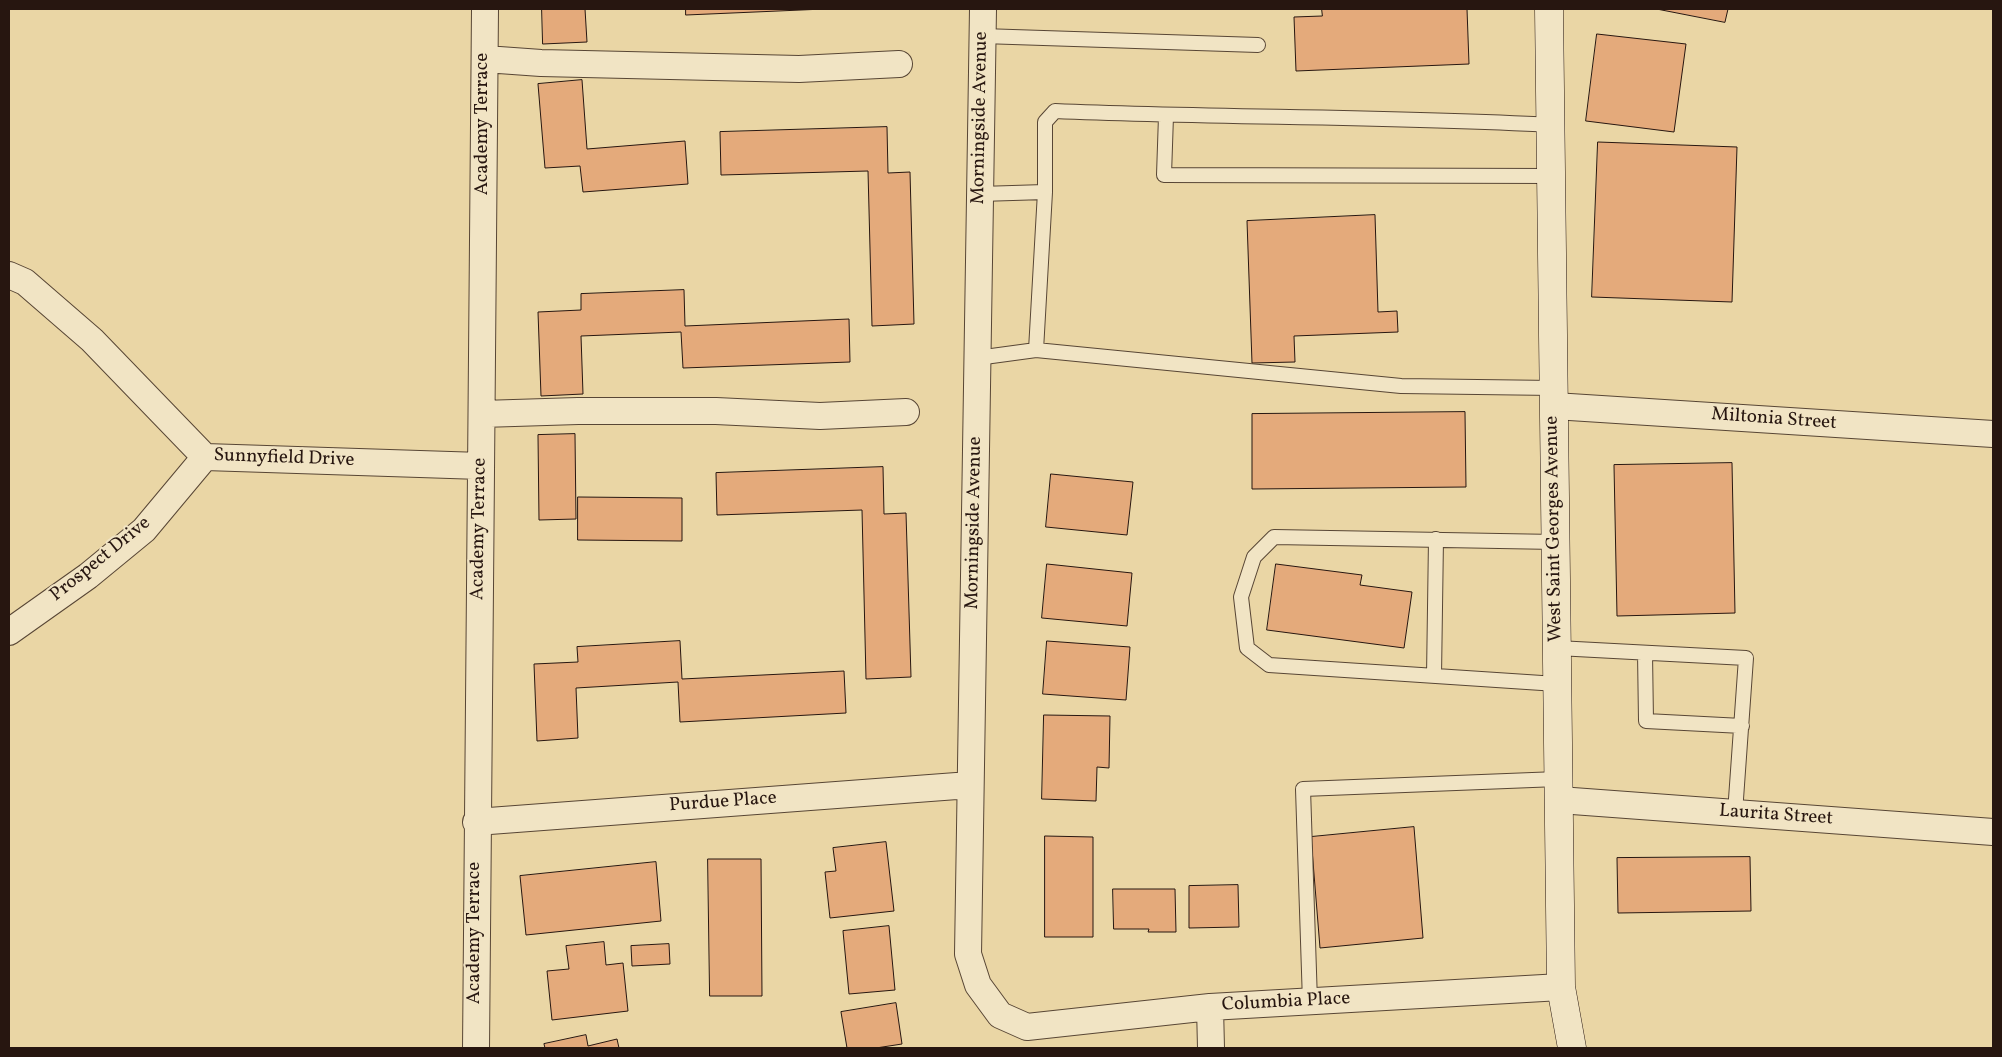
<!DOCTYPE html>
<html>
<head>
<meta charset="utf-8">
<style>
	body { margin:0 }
	#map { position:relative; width:2002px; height:1057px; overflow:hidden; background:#ead6a5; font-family:Vollkorn,serif }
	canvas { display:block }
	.frame { position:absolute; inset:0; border:10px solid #271610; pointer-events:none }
</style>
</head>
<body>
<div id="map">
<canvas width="2002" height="1057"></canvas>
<div class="frame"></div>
</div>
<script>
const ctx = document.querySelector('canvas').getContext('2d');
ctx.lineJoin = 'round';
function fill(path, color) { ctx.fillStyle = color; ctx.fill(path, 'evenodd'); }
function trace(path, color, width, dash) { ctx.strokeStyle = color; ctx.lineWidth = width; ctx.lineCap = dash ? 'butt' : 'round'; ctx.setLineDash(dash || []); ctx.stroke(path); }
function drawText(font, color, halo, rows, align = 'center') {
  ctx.font = font + ' Vollkorn,serif'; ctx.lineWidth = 4; ctx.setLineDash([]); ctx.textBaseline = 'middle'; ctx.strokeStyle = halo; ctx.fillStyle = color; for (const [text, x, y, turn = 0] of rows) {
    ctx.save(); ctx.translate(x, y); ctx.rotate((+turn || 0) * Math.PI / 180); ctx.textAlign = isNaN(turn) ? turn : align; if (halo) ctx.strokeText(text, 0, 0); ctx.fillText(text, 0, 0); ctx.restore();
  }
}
const building = new Path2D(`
	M542,9H585L587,42L543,44Z
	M686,9H824L686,15Z
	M1322,9H1467L1469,64L1296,71L1294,17L1322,16Z
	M1657,9H1728L1725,22Z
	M1597,34L1686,44L1674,132L1586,121Z
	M582,80L587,149L685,141L688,184L583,192L580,166L545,168L538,84Z
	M887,127L888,173L910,172L914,324L872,326L868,171L721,175L720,132Z
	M1598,142L1737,147L1732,302L1592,297Z
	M1375,215L1378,312L1397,311L1398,332L1294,336L1295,362L1252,363L1247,221Z
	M684,290L685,326L849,319L850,362L683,368L681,332L581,336L583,394L541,396L538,312L581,310V294Z
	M1465,412L1466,487L1252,489V414Z
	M575,434L576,519L539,520L538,435Z
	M1732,463L1735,613L1617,616L1614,465Z
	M883,467L884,514L906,513L911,677L866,679L862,510L717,515L716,473Z
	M1051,474L1133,482L1127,535L1046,527Z
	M578,497L682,498V541L578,540Z
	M1047,564L1132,573L1127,626L1042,618Z
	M1276,564L1362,575L1360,585L1412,592L1404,648L1267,630Z
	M680,641L682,679L844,671L846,713L680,722L678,682L576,688L578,738L537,741L534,664L578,662L577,647Z
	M1047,641L1130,647L1126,700L1043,694Z
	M1044,715L1110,716L1109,768L1097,767L1096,801L1042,799Z
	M1414,827L1423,938L1320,948L1311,837Z
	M1045,836L1093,837V937H1045Z
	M886,842L894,911L830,918L825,872L836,871L833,848Z
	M1750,857L1751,911L1618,913L1617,858Z
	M708,859H761L762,996H710Z
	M656,862L661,921L526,935L520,876Z
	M1238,885L1239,927L1189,928V886Z
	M1113,889H1175L1176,932H1148L1149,929H1114Z
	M889,926L895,990L849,994L843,931Z
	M604,942L606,965L623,963L628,1011L552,1020L547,971L569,969L566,946Z
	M669,944L670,964L632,966L631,946Z
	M896,1003L902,1044L876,1048H847L841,1012Z
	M586,1035L588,1046L617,1039L619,1048H545L544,1044Z`);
const lane = new Path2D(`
	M982,36L1258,45
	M1166,116L1164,175L1552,176
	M980,194L1045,192V122L1055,111C1220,118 1386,116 1551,125
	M1036,350L1045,192
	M977,358L1036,350L1401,386L1554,388
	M1556,542L1274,537L1254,557L1241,597L1247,648L1269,665L1557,684
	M1557,648L1746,658L1735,813
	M1645,653L1646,721L1742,726
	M1434,676L1436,539
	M1310,1002L1303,789L1558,779`);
const street = new Path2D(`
	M983,9L968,954L978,985L1000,1015L1027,1027L1210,1007L1561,987
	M485,59L541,63L799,69L899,64
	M9,275L25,282L92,340L205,457L481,466
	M1554,406L1993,434
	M482,414L578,411H716L820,416L906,412
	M9,632L88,576L144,530L205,457
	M1559,800L1993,832
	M476,822L970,785
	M1210,1007L1211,1048
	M476,1048L485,9`);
const secondary = new Path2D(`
	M1549,9L1561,987L1572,1048`);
const streetNames = [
	["Morningside Avenue",981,118,-89],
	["Academy Terrace",484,124,-90],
	["Miltonia Street",1774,420,4],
	["Sunnyfield Drive",284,459,2],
	["Morningside Avenue",975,523,-89],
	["Academy Terrace",480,529,-89],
	["West Saint Georges Avenue",1555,529,-91],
	["Prospect Drive",101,560,-39],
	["Purdue Place",723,803,-4],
	["Laurita Street",1776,816,4],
	["Academy Terrace",476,933,-90],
	["Columbia Place",1286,1003,-3]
];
fill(building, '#e4aa7b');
trace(building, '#271610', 1);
trace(lane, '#584635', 16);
trace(street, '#584635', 28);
trace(secondary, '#271610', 29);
trace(lane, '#f1e4c4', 14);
trace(street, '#f1e4c4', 26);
trace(secondary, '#f1e4c4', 28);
drawText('19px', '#271610', '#f1e4c4', streetNames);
</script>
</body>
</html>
